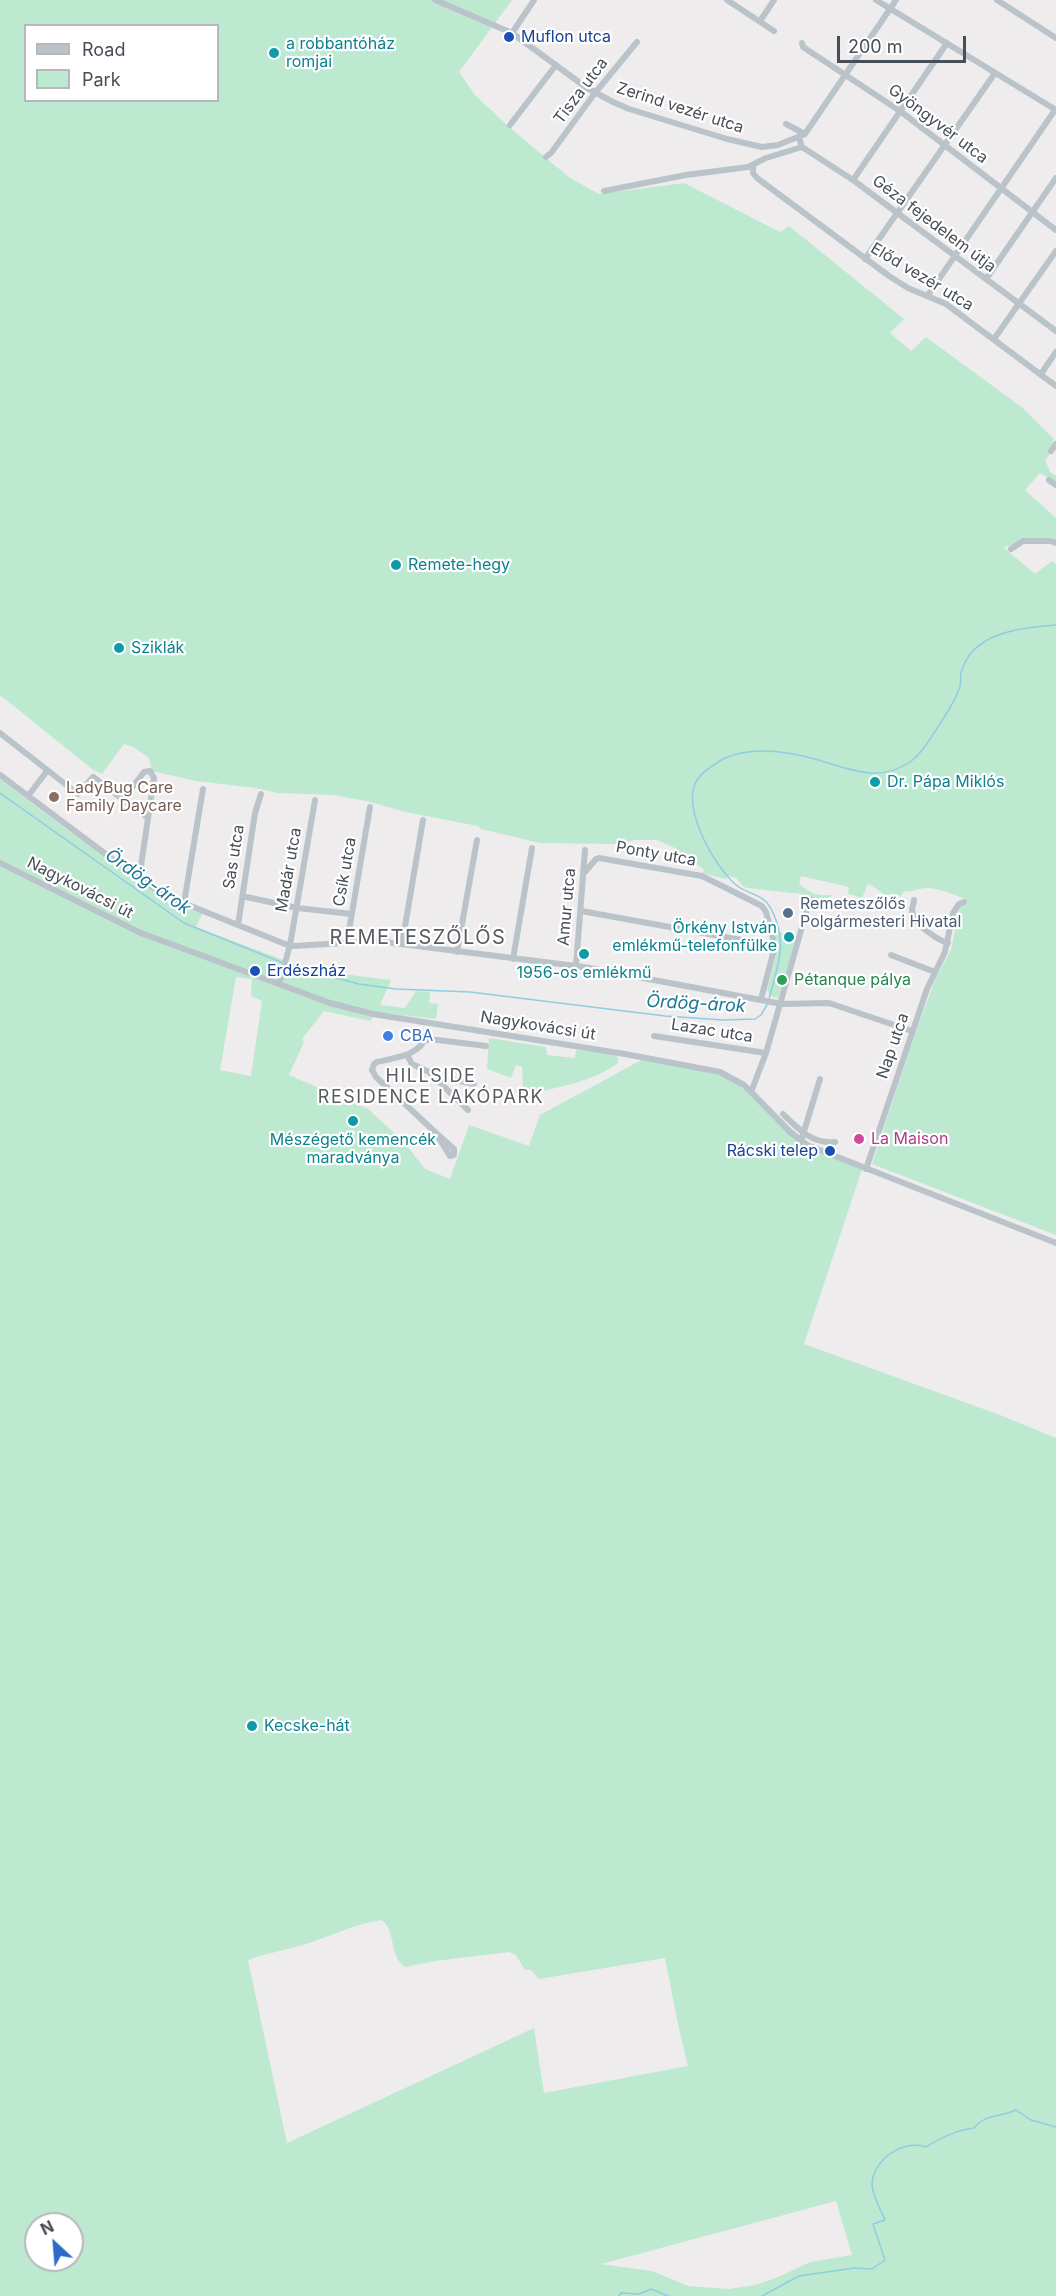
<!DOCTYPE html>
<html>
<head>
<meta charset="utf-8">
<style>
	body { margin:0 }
	#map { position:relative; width:1056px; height:2296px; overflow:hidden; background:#eeecec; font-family:Inter,sans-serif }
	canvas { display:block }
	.legend { position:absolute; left:24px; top:24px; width:195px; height:78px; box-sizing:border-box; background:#fff; border:2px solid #b5b8bc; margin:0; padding:8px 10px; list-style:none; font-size:18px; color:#464e57 }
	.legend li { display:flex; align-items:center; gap:12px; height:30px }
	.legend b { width:30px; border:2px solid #b5b8bc }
	.north { position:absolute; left:24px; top:2212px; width:60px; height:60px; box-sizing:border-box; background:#fff; border:2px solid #b5b8bc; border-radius:50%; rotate:334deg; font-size:16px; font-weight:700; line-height:24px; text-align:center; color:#464e57 }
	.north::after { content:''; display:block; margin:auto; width:21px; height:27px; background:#2b6bc9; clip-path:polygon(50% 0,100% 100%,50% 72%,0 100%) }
	.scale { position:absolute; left:837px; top:36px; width:129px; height:27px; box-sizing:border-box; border:3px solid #464e57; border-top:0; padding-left:8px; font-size:18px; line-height:21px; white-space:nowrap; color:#464e57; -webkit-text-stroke:4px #fff; paint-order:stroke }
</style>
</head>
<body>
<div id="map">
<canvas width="1056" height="2296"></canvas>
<ul class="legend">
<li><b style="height:8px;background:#bbc3ca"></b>Road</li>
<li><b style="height:16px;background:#bde9d0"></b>Park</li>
</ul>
<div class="north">N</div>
<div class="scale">200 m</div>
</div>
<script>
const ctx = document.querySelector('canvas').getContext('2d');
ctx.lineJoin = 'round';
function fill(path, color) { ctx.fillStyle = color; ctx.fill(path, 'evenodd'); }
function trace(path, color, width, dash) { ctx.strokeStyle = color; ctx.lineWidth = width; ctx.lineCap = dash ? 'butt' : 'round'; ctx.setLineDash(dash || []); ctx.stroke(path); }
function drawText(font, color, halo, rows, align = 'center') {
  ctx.font = font + ' Inter,sans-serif'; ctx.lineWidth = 4.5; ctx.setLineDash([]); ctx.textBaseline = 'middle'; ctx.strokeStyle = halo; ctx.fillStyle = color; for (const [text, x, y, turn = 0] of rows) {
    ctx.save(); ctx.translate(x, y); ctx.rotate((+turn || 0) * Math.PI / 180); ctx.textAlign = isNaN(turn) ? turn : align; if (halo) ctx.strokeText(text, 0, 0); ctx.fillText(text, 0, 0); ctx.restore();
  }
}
const green = new Path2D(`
	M0,0H512L459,72L475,95L509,127L570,178L599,194L684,183L780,232L789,226L904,319L890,333L911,351L926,337L1024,409L1054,439L1049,451L1050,454L1045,460L1050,472L1056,476V482L1040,473L1025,490L1056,518V542L1035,541L1003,547L1035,574L1052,561L1056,564V1235L872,1164L915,1034L935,980L951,950L960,906L965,899C954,895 940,888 927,888C919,888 911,893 904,891L901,896L895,894L885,895L868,883L862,898L848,894L849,887L801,876L799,884C812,894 816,896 834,895L826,899L819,898L815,902L801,894L748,888L744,887L736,878L729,876L725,879L703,873L704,870L675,848L657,840H635L619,844L540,843L481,829L478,826L405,812L367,801L333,795L277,793L256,788L196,781L152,771L149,758L133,747L124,744L102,774L92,769L0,695ZM26,26H218V100H26Z
	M0,779L65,828L174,902L203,912L196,927L310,970L391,980L380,1005L405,1008L416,991L430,992L429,1003L438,1004L436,1019L377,1012L370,1021L324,1011L302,1039L304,1042L289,1075L368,1109L404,1142L425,1169L450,1179L469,1125L529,1146L540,1115L647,1057L722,1072L753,1089L803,1140L863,1166L804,1344L1000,1415L1056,1438V2296H0ZM236,977L252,979L251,996L262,1001L251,1076L220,1070ZM382,1920C397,1933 388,1954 405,1967L435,1961L509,1952L516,1955L525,1970H531L539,1979L665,1958L679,2029L688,2066L544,2093L534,2028L287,2143L248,1960C265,1953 284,1951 302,1945C328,1938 355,1923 382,1920ZM836,2201L852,2255L810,2262L776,2278L755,2285L729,2289L688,2286L652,2271L601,2264ZM36,2224H72V2260H36Z
	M774,931L797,936L778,998L770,996L767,990L779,945Z
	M489,1038L546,1047L547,1055L575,1058L576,1050L617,1054L618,1063C591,1083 557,1087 525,1095L523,1088L522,1067L516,1065L511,1078L487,1069Z`);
const stream = new Path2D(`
	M0,793L184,923L283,963
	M287,965L359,984L396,989L470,992L665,1016L723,1020L755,1019L761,1015L768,1003
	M769,999C778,965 789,940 770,907C763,894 747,894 736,885C714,866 678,804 699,777C706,769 716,763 725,758C753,746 786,751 815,759C848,768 878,784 910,762C921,754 929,741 936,730C944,717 956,701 960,686C961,682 960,677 961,673C972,631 1022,628 1056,625
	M619,2296L621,2293L639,2294L651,2289L668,2296
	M762,2296L799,2276L854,2268L872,2269L885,2260L873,2224L885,2220C880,2209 873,2196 872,2185C872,2160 903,2139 926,2147C941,2138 956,2130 974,2128C985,2114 1001,2117 1016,2110L1031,2120L1056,2127`);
const minor = new Path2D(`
	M435,0L512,33L587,88L613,102L629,109L727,139L762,147L778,145L805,134L896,0
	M727,0L774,31
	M876,0L1056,110
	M997,0L1056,38
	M760,21L774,0
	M512,33L534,0
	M802,43L803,47L900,111L1056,230
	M786,124L805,134
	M510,125L556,65
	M799,138L802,147L853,180L1056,331
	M546,157L551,153L595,93L637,42
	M753,165V173L757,178L889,276L908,288L946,304L1056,386
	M853,180L947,43
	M604,191L686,175L748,167L766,158L802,147
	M865,259L995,73
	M986,279L1056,178
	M928,295L1055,110
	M994,339L1056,251
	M1041,374L1056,352
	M1051,451L1056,444
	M1049,480L1056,485
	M1011,549L1023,541H1050L1056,543
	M0,733L78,794L93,777L147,817
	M0,775L139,879L171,898L285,944L294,946L377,941L584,967L782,1004L829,1003L912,1031
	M28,796L47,771
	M124,798L144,772L150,771L154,778L139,879
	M0,863L141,933L330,1003L373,1014L625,1054L720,1072L744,1085L790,1132L807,1145L1056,1243
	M585,872L596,859L599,858L702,876L762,906L766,912L775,946L761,999
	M242,896L297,908L352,914
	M914,900C914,903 912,907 912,910C912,923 937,940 948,943
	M184,903L203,789
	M581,911L775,946
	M238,925L255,813L261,794
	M347,942L370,807
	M402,944L423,820
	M457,952L477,840
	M891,955L935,972
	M513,959L532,848
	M576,966L585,850
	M279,984L290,945L315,800
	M428,1032C422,1056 397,1057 377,1062L374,1064L372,1070L376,1077L435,1132L450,1156L454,1155V1149L435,1132
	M654,1036L766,1053
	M426,1040H438L486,1046
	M407,1055L412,1064L429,1072L468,1110
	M436,1080H454L474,1084
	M751,1092L766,1053L810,899
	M783,1114C798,1129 812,1144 835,1142
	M801,1141L820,1079
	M866,1169L927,989L945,952L953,913L959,904L964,902`);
const markers = [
	[509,37,6,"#1a4fb4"],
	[274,53,6,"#0f9aa8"],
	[396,565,6,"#0f9aa8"],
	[119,648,6,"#0f9aa8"],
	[875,782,6,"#0f9aa8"],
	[54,797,6,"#8d6e63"],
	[788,913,6,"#5c6f8a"],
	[789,937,6,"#0f9aa8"],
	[584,954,6,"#0f9aa8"],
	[255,971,6,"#1a4fb4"],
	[782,980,6,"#2e9e5b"],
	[388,1036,6,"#3f7fe0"],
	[353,1121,6,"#0f9aa8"],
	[859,1139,6,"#d1479c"],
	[830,1151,6,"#1a4fb4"],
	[252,1726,6,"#0f9aa8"]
];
const transitNames = [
	["Muflon utca",521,37],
	["Erdészház",267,971],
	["Rácski telep",818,1151,"right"]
];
const cultureNames = [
	["a robbantóház",286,44],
	["romjai",286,62],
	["Remete-hegy",408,565],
	["Sziklák",131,648],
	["Dr. Pápa Miklós",887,782],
	["Örkény István",777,928,"right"],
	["emlékmű-telefonfülke",777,946,"right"],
	["1956-os emlékmű",584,973,"center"],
	["Mészégető kemencék",353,1140,"center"],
	["maradványa",353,1158,"center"],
	["Kecske-hát",264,1726]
];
const streetNames = [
	["Tisza utca",581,91,-53],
	["Zerind vezér utca",680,108,18],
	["Gyöngyvér utca",938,124,37],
	["Géza fejedelem útja",934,224,37],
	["Előd vezér utca",922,277,31],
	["Ponty utca",656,854,10],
	["Sas utca",234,857,-81],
	["Madár utca",289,870,-80],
	["Csík utca",345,872,-80],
	["Nagykovácsi út",80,888,27],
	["Amur utca",567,907,-85],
	["Nagykovácsi út",538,1026,9],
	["Lazac utca",712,1031,9],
	["Nap utca",893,1046,-71]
];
const educationNames = [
	["LadyBug Care",66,788],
	["Family Daycare",66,806]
];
const serviceNames = [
	["Remeteszőlős",800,904],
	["Polgármesteri Hivatal",800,922]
];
const leisureNames = [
	["Pétanque pálya",794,980]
];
const shopNames = [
	["CBA",400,1036]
];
const hotelNames = [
	["La Maison",871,1139]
];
const waterNames = [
	["Ördög-árok",148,882,35],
	["Ördög-árok",696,1004,3]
];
const neighbourhoodNames = [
	["HILLSIDE",431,1077],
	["RESIDENCE LAKÓPARK",431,1098]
];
const quarterNames = [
	["REMETESZŐLŐS",418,938]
];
fill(green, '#bde9d0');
trace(stream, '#8fcde1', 1.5);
trace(minor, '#bbc3ca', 6);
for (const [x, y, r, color] of markers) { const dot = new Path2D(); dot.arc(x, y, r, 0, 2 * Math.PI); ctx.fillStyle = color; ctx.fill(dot); trace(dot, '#fff', 2); }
drawText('16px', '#164399', '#fff', transitNames, 'left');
drawText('16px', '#0d838f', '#fff', cultureNames, 'left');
drawText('16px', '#464e57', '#fff', streetNames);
drawText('16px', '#785e54', '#fff', educationNames, 'left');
drawText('16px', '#4e5e75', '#fff', serviceNames, 'left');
drawText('16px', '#27864d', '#fff', leisureNames, 'left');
drawText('16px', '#366cbe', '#fff', shopNames, 'left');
drawText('16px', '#b23c85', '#fff', hotelNames, 'left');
drawText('italic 18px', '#1b7895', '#fff', waterNames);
ctx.letterSpacing = '1.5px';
drawText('18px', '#595c60', '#fff', neighbourhoodNames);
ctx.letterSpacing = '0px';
ctx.letterSpacing = '1.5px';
drawText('20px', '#595c60', '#fff', quarterNames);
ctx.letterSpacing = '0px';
</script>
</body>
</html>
